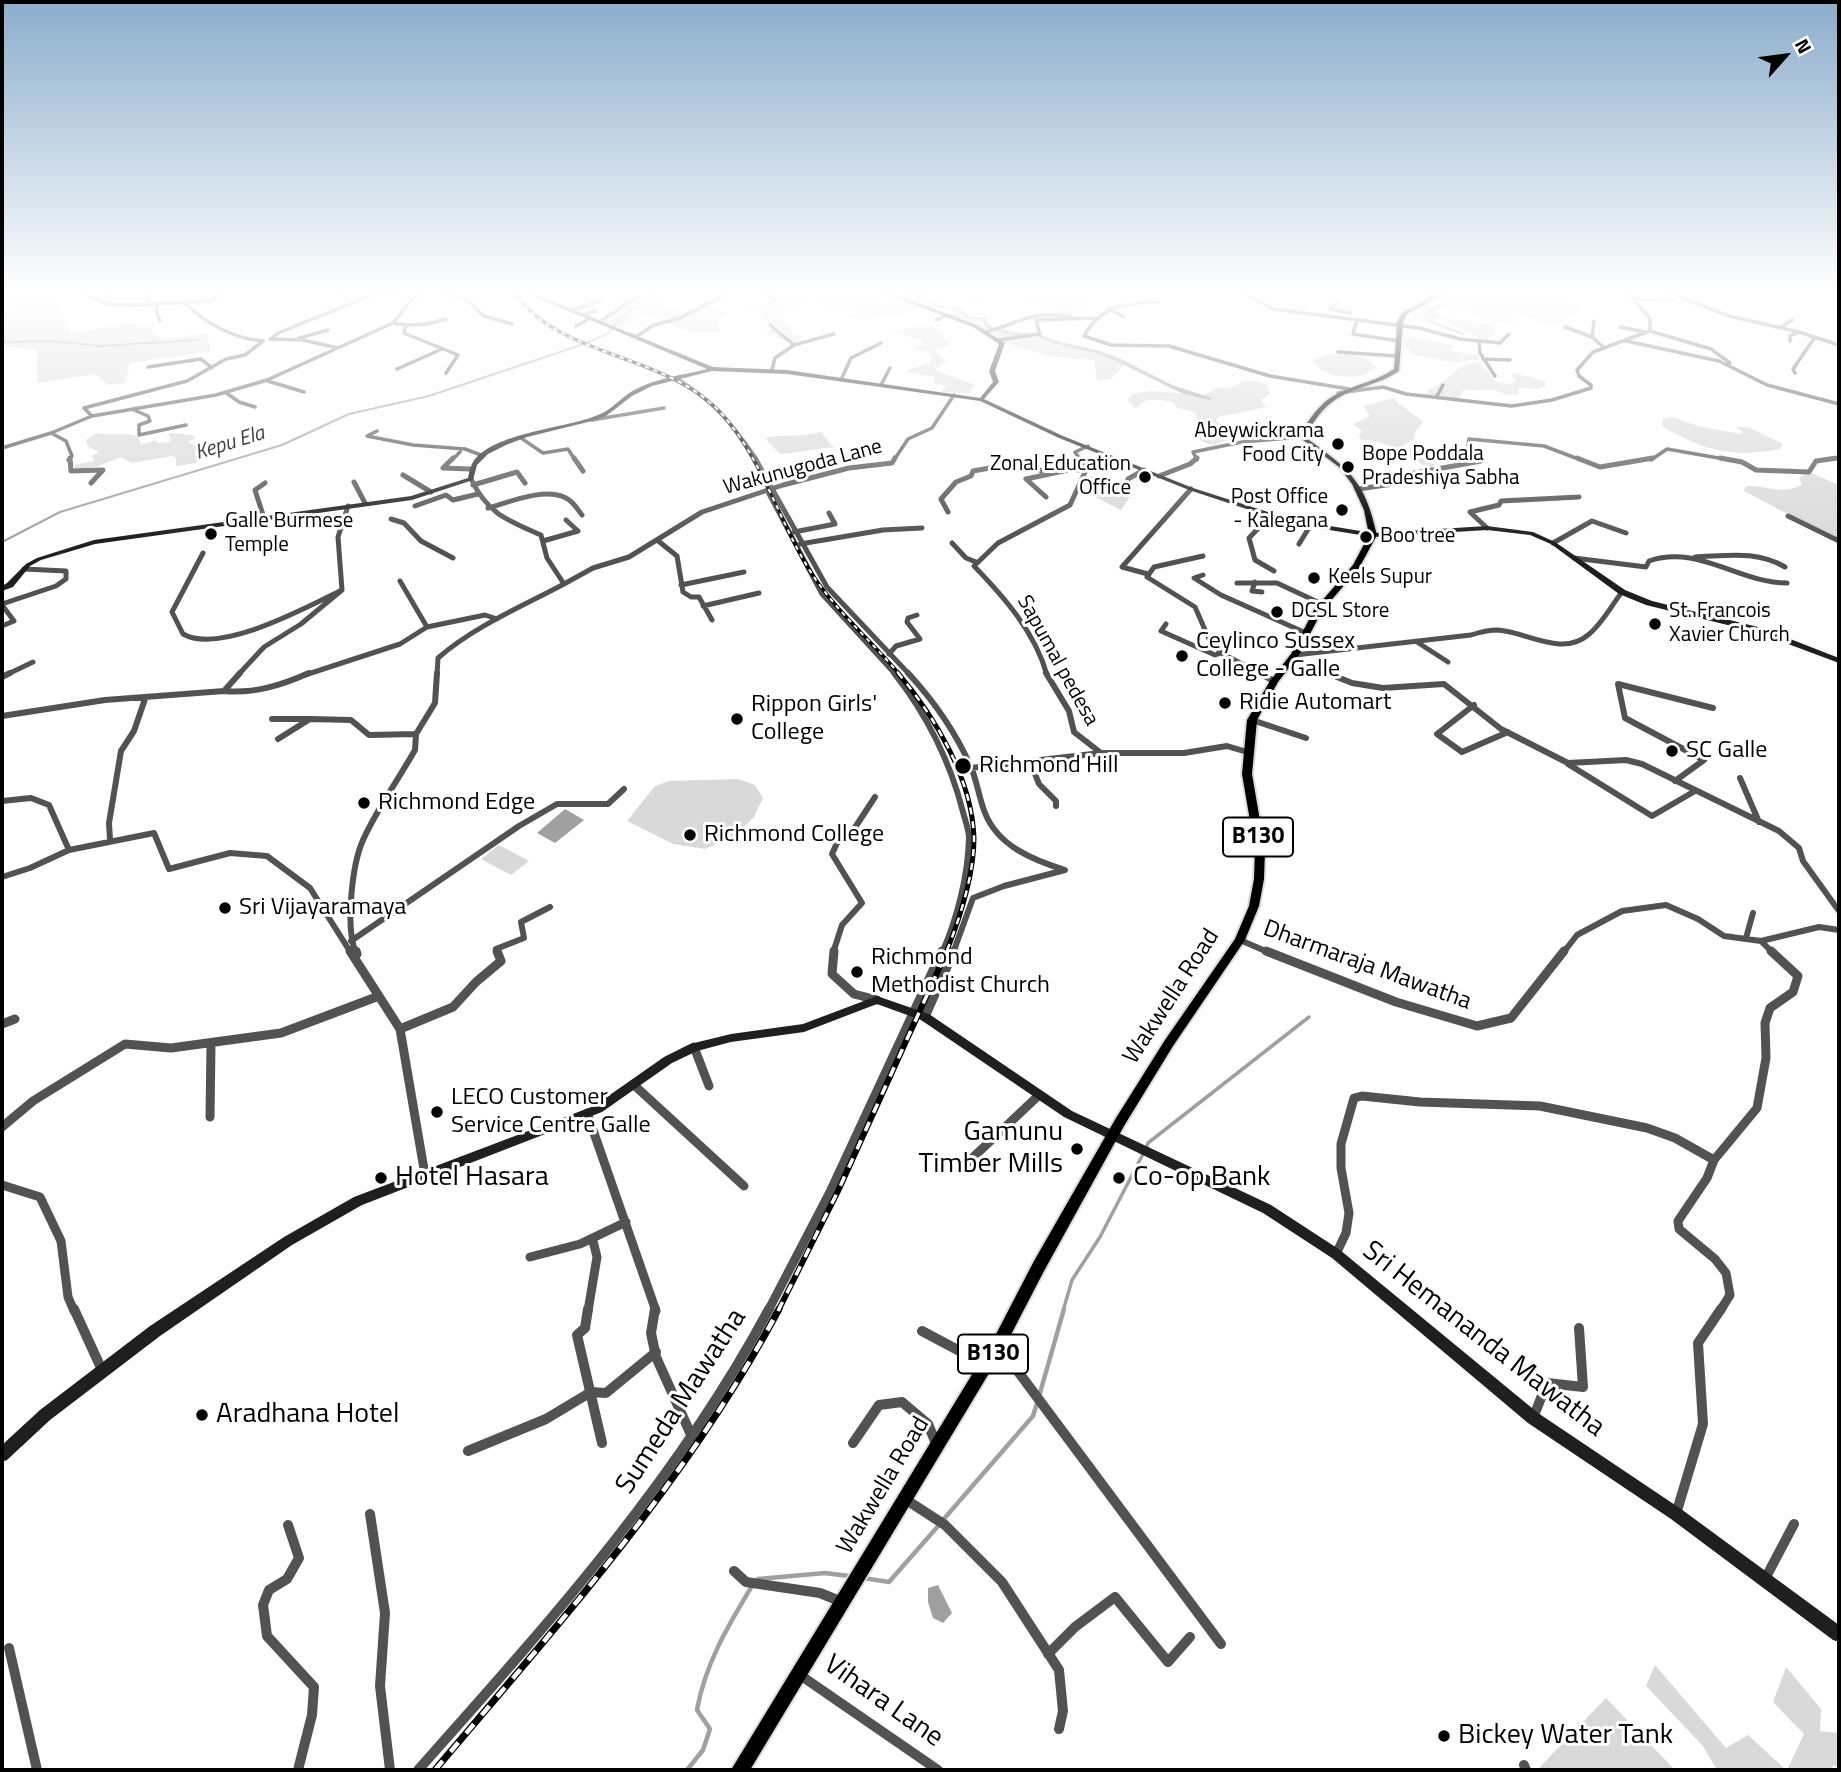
<!DOCTYPE html>
<html>
<head>
<meta charset="utf-8">
<style>
	body { margin:0 }
	#map { position:relative; width:1841px; height:1772px; overflow:hidden; background:#fff; font-family:"Titillium Web",sans-serif }
	canvas { display:block }
	.frame { position:absolute; inset:0; border:4px solid #000; pointer-events:none }
	.north { position:absolute; left:1750px; top:21px; width:70px; height:70px; -webkit-text-stroke:5px #fff; paint-order:stroke; rotate:62deg; font-size:19px; font-weight:700; line-height:28px; text-align:center; color:#000 }
	.north::after { content:''; display:block; margin:auto; width:24px; height:32px; background:#000; clip-path:polygon(50% 0,100% 100%,50% 72%,0 100%) }
</style>
</head>
<body>
<div id="map">
<canvas width="1841" height="1772"></canvas>
<div class="frame"></div>
<div class="north">N</div>
</div>
<script>
const ctx = document.querySelector('canvas').getContext('2d');
ctx.lineJoin = 'round';
function fill(path, color) { ctx.fillStyle = color; ctx.fill(path, 'evenodd'); }
function trace(path, color, width, dash) { ctx.strokeStyle = color; ctx.lineWidth = width; ctx.lineCap = dash ? 'butt' : 'round'; ctx.setLineDash(dash || []); ctx.stroke(path); }
function drawText(font, color, halo, rows, align = 'center') {
  ctx.font = font + ' "Titillium Web",sans-serif'; ctx.lineWidth = 6; ctx.setLineDash([]); ctx.textBaseline = 'middle'; ctx.strokeStyle = halo; ctx.fillStyle = color; for (const [text, x, y, turn = 0] of rows) {
    ctx.save(); ctx.translate(x, y); ctx.rotate((+turn || 0) * Math.PI / 180); ctx.textAlign = isNaN(turn) ? turn : align; if (halo) ctx.strokeText(text, 0, 0); ctx.fillText(text, 0, 0); ctx.restore();
  }
}
const green = new Path2D(`
	M6,292H32L31,298L58,301L71,334L129,323L149,326L161,339L207,333L211,351L130,363L125,383L108,385L96,374L37,383V350L2,346V313L12,308L13,303L5,299Z
	M622,292H666L669,293L664,306L688,313L707,305L727,313L716,321L721,331C691,336 675,328 647,315L617,329L599,322L614,313V307L623,296Z
	M790,292H831L818,297L841,302L858,296L895,305L906,300L921,305L898,317L878,316L867,321L844,315L862,312L826,308L817,300L812,299L793,306L782,315L793,333L803,337L792,343L765,333L772,328L759,312L742,308L774,301Z
	M956,292H1100L1077,310L1073,318L1055,321L1046,320L1056,311C1051,305 1007,293 998,294C988,296 986,301 978,303Z
	M1445,292L1477,301L1520,297L1490,292H1575L1573,296L1559,300L1581,309C1575,313 1565,320 1563,322C1548,330 1529,317 1516,313L1508,315L1516,322C1502,324 1481,319 1468,312L1474,309L1462,303L1460,310C1450,311 1439,307 1430,310L1450,319L1492,325L1496,329L1489,343L1441,319L1432,318V323L1414,320L1417,315L1405,313L1410,309L1420,312L1435,304L1448,302L1434,297Z
	M960,309L967,317L987,320L989,327L1013,334L1037,335L1056,344L1081,346L1125,364L1111,379L1097,381L1094,360L1053,357L1017,347L950,316Z
	M924,325L934,327L951,345L933,350L947,361L934,370L975,385L969,393L941,392L947,386L934,383L935,377L905,371L930,363L932,358L927,353L912,349L922,344L921,340L892,332Z
	M1399,335L1456,346L1449,350L1478,356L1479,360L1449,362L1412,354L1409,348L1399,344Z
	M1332,354L1363,356L1377,367C1359,383 1326,379 1312,361Z
	M1476,362C1494,368 1487,388 1514,383L1516,381L1511,375L1514,373L1545,381L1546,386L1538,389L1519,387L1518,394C1507,397 1504,393 1494,390C1484,388 1474,392 1463,390L1459,399L1426,395C1430,387 1436,387 1443,382C1456,371 1456,367 1476,362Z
	M1244,381H1256L1267,385L1270,394L1261,400L1266,407L1218,417L1216,420L1230,435V439C1218,444 1211,448 1200,440V425L1195,412L1177,408L1173,402C1158,400 1145,395 1136,409L1128,400L1132,394L1150,391L1203,395L1217,388H1230Z
	M1393,398C1403,408 1413,413 1423,422L1415,432L1414,439L1403,445L1435,465L1430,468C1408,459 1386,438 1361,440L1359,436L1362,431L1353,424L1370,416L1364,406Z
	M1672,417L1698,426L1740,434L1743,432L1735,427H1748L1783,444L1780,449C1731,458 1705,451 1662,426L1663,419Z
	M821,432L834,448C826,446 793,454 780,454L765,438C784,434 802,437 821,432Z
	M97,433C111,437 128,430 139,438L141,445L156,440L158,443L170,442L169,434L172,433L193,435L195,438L188,443L193,444L206,455L196,463L176,466V458L172,456L132,463L121,457L96,467L75,469V465L94,461L92,456L99,452L89,447L86,440Z
	M1809,472L1839,485V541L1744,491L1746,486C1767,485 1784,496 1802,484L1799,478Z
	M1091,476L1134,491L1121,510L1087,493Z
	M738,779L755,785L763,798L754,817L734,837L705,849L673,844L627,821L655,786L669,781Z
	M499,845L529,861L511,875L481,859Z
	M1655,1665L1726,1748L1748,1735L1786,1770H1717L1703,1746L1646,1686Z
	M1786,1667L1821,1709L1820,1731L1839,1733V1768L1833,1765L1832,1770H1787L1804,1734L1773,1702Z
	M1606,1698L1675,1770H1540L1539,1768Z`);
const water = new Path2D(`
	M565,809L584,820L555,843L537,833Z
	M938,1585L952,1613L943,1623L933,1618L928,1602V1588Z`);
const streamFar2 = new Path2D(`
	M1444,296L1454,299L1430,311L1435,315L1430,321L1463,334
	M2,342L52,341L100,346L198,340
	M2,542L60,512L282,445L349,414L429,396L584,344L607,334L624,315L656,292`);
const streamFar1 = new Path2D(`
	M1146,1148L1148,1143L1309,1017
	M1063,1311L1072,1280L1100,1237L1143,1154`);
const stream = new Path2D(`
	M1040,1393L1064,1309
	M943,1520L1033,1416L1037,1403
	M863,1578L889,1582L939,1525
	M758,1579L825,1573L849,1576
	M687,1770L703,1750L710,1729L697,1710C705,1664 728,1626 752,1586`);
const canal = new Path2D(`
	M917,292L925,293L926,299L936,301L939,305L962,308L969,316L986,318L989,325L996,329L993,331L985,327L982,320L965,318L958,310L935,307L932,303L922,301L921,295Z
	M998,328L1013,332L1035,333L1057,341L1100,351L1121,359L1172,385L1212,398L1209,400L1181,393L1118,362L1096,353L1053,343L1036,336H1013L996,331L995,330Z`);
const streetFar4 = new Path2D(`
	M78,292L107,304L136,305L209,301L225,292
	M105,292L108,298
	M383,292H400
	M439,292L466,299L484,316L512,324
	M764,292L775,300
	M882,292L906,300
	M1241,292L1273,309L1419,328L1460,339L1500,343L1509,334
	M1667,292L1729,316L1799,332L1839,345
	M338,294L340,292
	M910,294L919,296
	M1635,299L1673,300
	M1339,301L1330,309L1351,313
	M1159,302C1126,302 1101,306 1084,336L1111,345L1169,346L1270,376L1349,389
	M159,304L156,310L160,321
	M145,305L152,292
	M1108,308L1124,317
	M572,310L601,301
	M583,315L595,311
	M1357,319L1353,334L1399,341
	M936,320L947,315
	M1594,321L1592,337L1602,346
	M599,322L634,299
	M393,323L406,325L404,333L458,355L446,373
	M406,325L427,324L446,319
	M770,325L794,345
	M576,326L590,318
	M1565,327L1592,337
	M1620,327L1645,332
	M1781,327L1792,320
	M1650,331L1711,349L1730,363
	M986,332C1021,323 1032,309 1071,317
	M637,336L654,325L680,318L730,292
	M299,338L328,330
	M270,339L303,340L338,348
	M271,339L278,333L380,292
	M999,340L1040,334L1036,320L1095,318
	M1479,341L1480,353L1495,376
	M1626,341L1719,361L1767,385L1839,404
	M1790,341V336L1799,332
	M1338,352L1397,356
	M1483,359L1510,360
	M148,367L201,359L212,368
	M397,369L442,349
	M772,370L775,358L794,345L834,334
	M1795,373L1793,369L1815,337
	M678,379C712,401 735,426 757,460
	M841,380L851,358L881,343
	M268,381L304,392
	M881,385L890,368
	M225,392L239,402L255,407
	M1338,393L1383,387L1406,394L1512,406L1552,400L1591,388V385L1579,376L1577,370L1593,352L1650,331V319L1628,292
	M1437,396L1443,385
	M134,410L148,416L150,421L139,425V435L186,425
	M92,416L84,408L187,381L226,359L245,355L263,341C235,339 206,324 186,304
	M592,420L664,408
	M377,431L367,436L413,445L465,449L481,455
	M51,433L66,441L72,456L68,460
	M521,438L543,453L568,449L575,460
	M2,448L51,433L92,416L216,395L267,380L393,323L413,298L427,292
	M452,460L460,452
	M894,460L908,439L932,428L954,395
	M1080,460L1075,452L1088,446
	M1197,460L1193,452L1242,442L1302,437
	M1480,460L1468,445L1469,439L1544,446L1581,460
	M1651,460L1667,449L1730,460
	M1824,460L1839,458`);
const streetFar3 = new Path2D(`
	M70,458L71,471L103,470L91,483
	M453,458L443,468L470,469
	M574,458L583,471
	M755,458L827,587L910,675
	M1577,458L1600,467L1653,458
	M1720,458L1742,462L1756,470L1809,472L1816,461L1837,458
	M403,475L431,492
	M1159,476L1190,464L1197,458
	M1128,479L1144,470
	M354,482L365,503
	M473,485L517,472L525,483
	M1358,489L1393,484L1394,480L1404,475L1481,461L1479,458
	M767,490L822,594L896,675
	M1046,497L1026,479L1068,470H1086
	M415,506L446,495L453,500L478,494
	M488,508C510,502 544,487 566,498C574,502 577,509 582,515
	M948,512L941,499L956,482L971,476L973,471L1024,462L1047,474
	M1788,516L1839,541
	M1269,517L1249,538L1255,560L1274,571
	M264,518L255,490L265,483
	M391,519L404,523L421,541L453,558
	M1487,528L1470,512L1499,505L1501,501L1579,497
	M794,532L835,524L829,513
	M657,540L677,556L683,592L691,597H699L712,620
	M543,541L578,531L566,520
	M952,543L966,558L976,562
	M1553,543L1592,521L1626,533
	M800,544L883,530L922,528
	M1299,544L1310,526
	M203,553L172,612L183,634C220,655 307,607 342,590L301,624L264,647L238,675
	M1203,556L1154,567L1147,577L1195,607L1209,639L1221,653L1263,675
	M1695,557C1727,556 1756,550 1785,567
	M1574,558L1646,567L1649,561C1697,544 1739,583 1787,583
	M1148,574L1122,567L1191,489
	M1203,575L1194,578L1221,595L1306,633
	M400,581L427,627
	M1255,582L1252,591L1262,592
	M1237,583H1277L1322,604
	M564,584L593,568L629,557L702,512L783,485L849,468L892,463L895,458
	M681,585L744,572
	M342,590L338,537L348,506
	M2,604L56,586L66,579V571L24,569
	M2,605L14,621L2,626
	M703,606L759,593
	M1166,624L1161,631L1215,655L1221,653
	M1417,642L1448,662
	M889,654L896,646L920,639L907,622L908,618L917,615
	M1295,655L1471,635C1480,632 1488,630 1498,630C1527,632 1562,657 1588,635C1602,624 1611,606 1622,592
	M1291,659L1332,675
	M6,675L33,662
	M305,675L400,644L427,627L485,615L497,619
	M437,675L438,658C475,626 521,607 564,584L547,558L541,535C507,520 488,514 471,479
	M1047,675C1035,632 1004,597 974,566L998,543L1070,505L1086,470L1079,458`);
const streetFar2 = new Path2D(`
	M894,673C927,715 950,761 963,812C965,820 969,830 969,838C968,876 957,919 942,953
	M908,673C933,700 956,733 971,767C977,781 979,798 985,813C998,846 1033,860 1065,870L1004,886L973,898L953,953
	M1046,673L1069,711L1074,732L1101,753
	M1259,673L1274,681
	M1327,673L1352,683L1383,688L1444,684L1501,729L1568,763L1626,760L1642,764L1779,831L1799,848L1803,861L1839,911
	M2,677L10,673
	M224,691L240,673
	M1474,705L1437,734L1462,752L1508,732
	M2,716L105,700L224,691C254,694 282,685 309,673
	M272,719H309
	M1252,720L1306,738
	M278,739L310,719L351,720L369,735L416,734
	M1050,759L1035,774L1039,784L1056,801V806
	M1568,764L1652,816L1695,791
	M971,768L1101,753H1184L1227,746L1247,752
	M1740,778L1759,822
	M1675,781L1704,760L1625,718L1618,684L1713,708
	M2,801L31,798L49,805L69,850
	M110,840L109,823L121,751L134,731L145,699
	M2,877L30,868L69,850L154,833L169,869L230,853L267,856L310,888L351,953
	M1746,938L1753,913
	M1240,940L1270,953
	M351,941L519,826L557,804H608L624,789
	M356,953C345,928 352,865 363,840C377,809 398,780 415,750L416,734L435,703L437,673
	M498,953L496,949L524,938L521,922L550,907
	M833,953L842,925L862,903L832,854L837,843L854,829L875,797
	M1563,953L1577,935L1622,911L1666,905L1698,919L1724,936L1761,941
	M1773,953L1761,941L1819,927L1839,930`);
const streetFar1 = new Path2D(`
	M350,951L400,1029L425,1175
	M356,951L357,954
	M834,951L832,974L854,994L877,1000
	M1266,951L1396,1002L1477,1026L1511,1018L1564,951
	M925,1017L954,951
	M2,1024L15,1019
	M400,1029L453,1007L476,982L501,961L497,951
	M694,1047L709,1086
	M634,1085L744,1186
	M587,1113L656,1311
	M210,1117L211,1044
	M2,1127L33,1101L125,1044L171,1048L281,1033L379,996
	M1714,1160L1757,1108L1766,1058L1765,1023L1770,1008L1793,992L1798,976L1771,951
	M967,1163L1038,1096
	M2,1185L40,1197L61,1241L68,1297L74,1311
	M1336,1254L1346,1233L1349,1213L1341,1168V1144L1354,1098L1362,1096L1420,1102L1540,1106L1647,1128L1675,1138L1714,1160L1707,1178L1678,1221L1679,1229L1715,1259L1726,1273L1730,1295L1720,1311
	M530,1257L580,1244L626,1222
	M588,1311L597,1257L593,1241
	M768,1311L831,1190L942,951`);
const street = new Path2D(`
	M74,1309L102,1370
	M588,1309L585,1328L577,1335L602,1443
	M655,1309L651,1333L656,1357L692,1437
	M922,1331L986,1365
	M999,1346L1221,1644
	M1533,1418L1547,1383L1583,1387L1579,1328
	M853,1443L879,1405L902,1402L928,1424L937,1446
	M468,1451L546,1419L591,1392L606,1393L656,1352
	M905,1499L945,1525L1002,1582L1059,1670L1063,1711L1059,1729
	M370,1514L385,1613L380,1686L390,1770
	M1676,1514L1703,1424L1698,1343L1721,1309
	M288,1525L299,1558L287,1579L269,1590L263,1605L267,1636L314,1687L312,1715L298,1770
	M734,1571L746,1582L820,1593L842,1602
	M1765,1579L1794,1524
	M9,1648L37,1770
	M1048,1654L1075,1627L1115,1597L1168,1662L1190,1637
	M800,1675L938,1770
	M1524,1765L1526,1770
	M418,1770C547,1625 677,1481 769,1309`);
const secondary = new Path2D(`
	M523,292H530L713,367L787,370L980,398L993,382L989,371L999,344L973,327L904,301L909,292H914L909,299L977,325L1005,343L995,371L999,382L984,399L1063,436L1193,488L1293,520L1373,533L1487,526L1533,532L1555,542L1625,590L1652,601L1762,628L1839,658V663L1756,632L1646,605L1619,594L1551,544L1530,535L1487,530L1373,537L1292,524L1189,490L1059,438L980,401L787,374L712,371L652,386L632,396L606,416L592,421L527,437L506,445L488,454L477,465L473,480L412,500L95,544L41,560L30,566L13,587L2,591V586L7,583L26,564L37,558L94,540L411,496L468,478C469,473 470,467 473,462C493,432 565,429 598,415C612,410 621,397 634,390C656,378 683,375 707,369Z
	M1421,292H1428L1436,297L1432,298Z
	M877,996L929,1014L1072,1111L1271,1205L1340,1250L1538,1413L1681,1509L1839,1625V1642L1833,1640L1671,1519L1528,1423L1332,1258L1263,1213L1064,1117L921,1020L877,1004L804,1032L731,1042L697,1051L672,1063L602,1112L362,1205L292,1245L160,1336L50,1420L7,1460L2,1462V1445L40,1410L150,1326L284,1237L354,1197L594,1106L664,1057L690,1044L731,1034L803,1024Z`);
const primary = new Path2D(`
	M1440,292H1447L1407,314L1403,322L1399,371C1379,385 1357,386 1338,398C1323,407 1313,422 1305,437C1349,469 1365,480 1377,535L1359,568L1322,611L1299,655L1278,682L1257,720L1252,774L1265,850L1264,879L1259,906L1245,940L1173,1046L1124,1126L1044,1271L1003,1350L750,1770H731L993,1340L1034,1261L1116,1118L1165,1040L1235,939L1249,906L1254,879L1255,850L1242,774L1247,720L1270,681L1291,654L1314,610L1353,565L1369,535L1364,510L1352,484L1339,467L1299,437C1308,420 1321,401 1339,393C1357,384 1377,381 1394,369L1397,322L1402,313Z`);
const railFar3 = new Path2D(`
	M514,292C558,357 662,353 718,410C759,452 777,516 807,566C832,608 869,638 900,675`);
const railFar2 = new Path2D(`
	M898,673C935,717 972,778 974,838C974,875 960,918 946,953`);
const railFar1 = new Path2D(`
	M778,1311L838,1191L947,951`);
const rail = new Path2D(`
	M435,1770C559,1623 688,1480 779,1309`);
const markers = [
	[1338,444,7,"#000"],
	[1348,467,7,"#000"],
	[1145,477,7,"#000"],
	[1342,510,7,"#000"],
	[211,534,7,"#000"],
	[1366,537,7,"#000"],
	[1314,578,7,"#000"],
	[1277,612,7,"#000"],
	[1655,624,7,"#000"],
	[1182,656,7,"#000"],
	[1225,703,7,"#000"],
	[737,719,7,"#000"],
	[1672,751,7,"#000"],
	[963,766,9,"#000"],
	[364,803,7,"#000"],
	[690,835,7,"#000"],
	[225,908,7,"#000"],
	[857,972,7,"#000"],
	[437,1112,7,"#000"],
	[1077,1149,7,"#000"],
	[381,1178,7,"#000"],
	[1119,1178,7,"#000"],
	[202,1415,7,"#000"],
	[1444,1736,7,"#000"]
];
const farPoinames = [
	["Abeywickrama",1324,432,"right"],
	["Food City",1324,456,"right"],
	["Bope Poddala",1362,455],
	["Pradeshiya Sabha",1362,479],
	["Zonal Education",1131,465,"right"],
	["Office",1131,489,"right"],
	["Post Office",1328,498,"right"],
	["- Kalegana",1328,522,"right"],
	["Galle Burmese",225,522],
	["Temple",225,546],
	["Boo tree",1380,537],
	["Keels Supur",1328,578],
	["DCSL Store",1291,612],
	["St. Francois",1669,612],
	["Xavier Church",1669,636]
];
const farWaternames = [
	["Kepu Ela",230,444,-17]
];
const farStreetnames = [
	["Wakunugoda Lane",803,468,-15],
	["Sapumal pedesa",1057,661,61]
];
const shields = [
	[1258,837,70],
	[993,1354,70]
];
const shieldNames = [
	["B130",1258,837],
	["B130",993,1354]
];
const poiNames = [
	["Ceylinco Sussex",1196,642],
	["College - Galle",1196,670],
	["Ridie Automart",1239,703],
	["Rippon Girls'",751,705],
	["College",751,733],
	["SC Galle",1686,751],
	["Richmond Hill",979,766],
	["Richmond Edge",378,803],
	["Richmond College",704,835],
	["Sri Vijayaramaya",239,908],
	["Richmond",871,958],
	["Methodist Church",871,986],
	["LECO Customer",451,1098],
	["Service Centre Galle",451,1126]
];
const streetNames = [
	["Dharmaraja Mawatha",1367,966,20],
	["Wakwella Road",1172,997,-57],
	["Wakwella Road",884,1486,-59]
];
const nearPoinames = [
	["Gamunu",1063,1133,"right"],
	["Timber Mills",1063,1165,"right"],
	["Hotel Hasara",395,1178],
	["Co-op Bank",1133,1178],
	["Aradhana Hotel",216,1415],
	["Bickey Water Tank",1458,1736]
];
const nearStreetnames = [
	["Sri Hemananda Mawatha",1483,1340,38],
	["Sumeda Mawatha",682,1402,-57],
	["Vihara Lane",883,1702,35]
];
fill(green, '#d9d9d9');
fill(water, '#a0a0a0');
trace(streamFar2, '#a0a0a0', 2);
trace(streamFar1, '#a0a0a0', 3.5);
trace(stream, '#a0a0a0', 4.5);
fill(canal, '#a0a0a0');
trace(primary, '#dbdbdb', 4);
trace(streetFar4, '#525252', 3.5);
trace(streetFar3, '#525252', 5);
trace(streetFar2, '#525252', 6);
trace(streetFar1, '#525252', 9);
trace(street, '#525252', 10);
fill(secondary, '#1f1f1f');
fill(primary, '#000');
trace(railFar3, '#000', 3.5);
trace(railFar2, '#000', 5);
trace(railFar1, '#000', 6);
trace(rail, '#000', 7);
trace(railFar3, '#fff', 2, [4.5]);
trace(railFar2, '#fff', 2.5, [7]);
trace(railFar1, '#fff', 3.5, [10]);
trace(rail, '#fff', 4.5, [12]);
const sky = ctx.createLinearGradient(0, 0, 0, 540);
sky.addColorStop(0, '#8baccb');
sky.addColorStop(0.54, '#fff');
sky.addColorStop(1, '#ffffff00');
ctx.fillStyle = sky;
ctx.fillRect(0, 0, 1841, 540);
for (const [x, y, r, color] of markers) { const dot = new Path2D(); dot.arc(x, y, r, 0, 2 * Math.PI); ctx.fillStyle = color; ctx.fill(dot); trace(dot, '#fff', 2.5); }
drawText('21px', '#000', '#fff', farPoinames, 'left');
drawText('italic 21px', '#414141', '#fff', farWaternames);
drawText('21px', '#000', '#fff', farStreetnames);
for (const [x, y, w] of shields) { const box = new Path2D(); box.roundRect(x - w / 2, y - 19.5, w, 39, 5); ctx.fillStyle = '#fff'; ctx.fill(box); trace(box, '#000', 2); }
drawText('bold 23px', '#000', null, shieldNames);
drawText('24px', '#000', '#fff', poiNames, 'left');
drawText('24px', '#000', '#fff', streetNames);
drawText('28px', '#000', '#fff', nearPoinames, 'left');
drawText('28px', '#000', '#fff', nearStreetnames);
</script>
</body>
</html>
